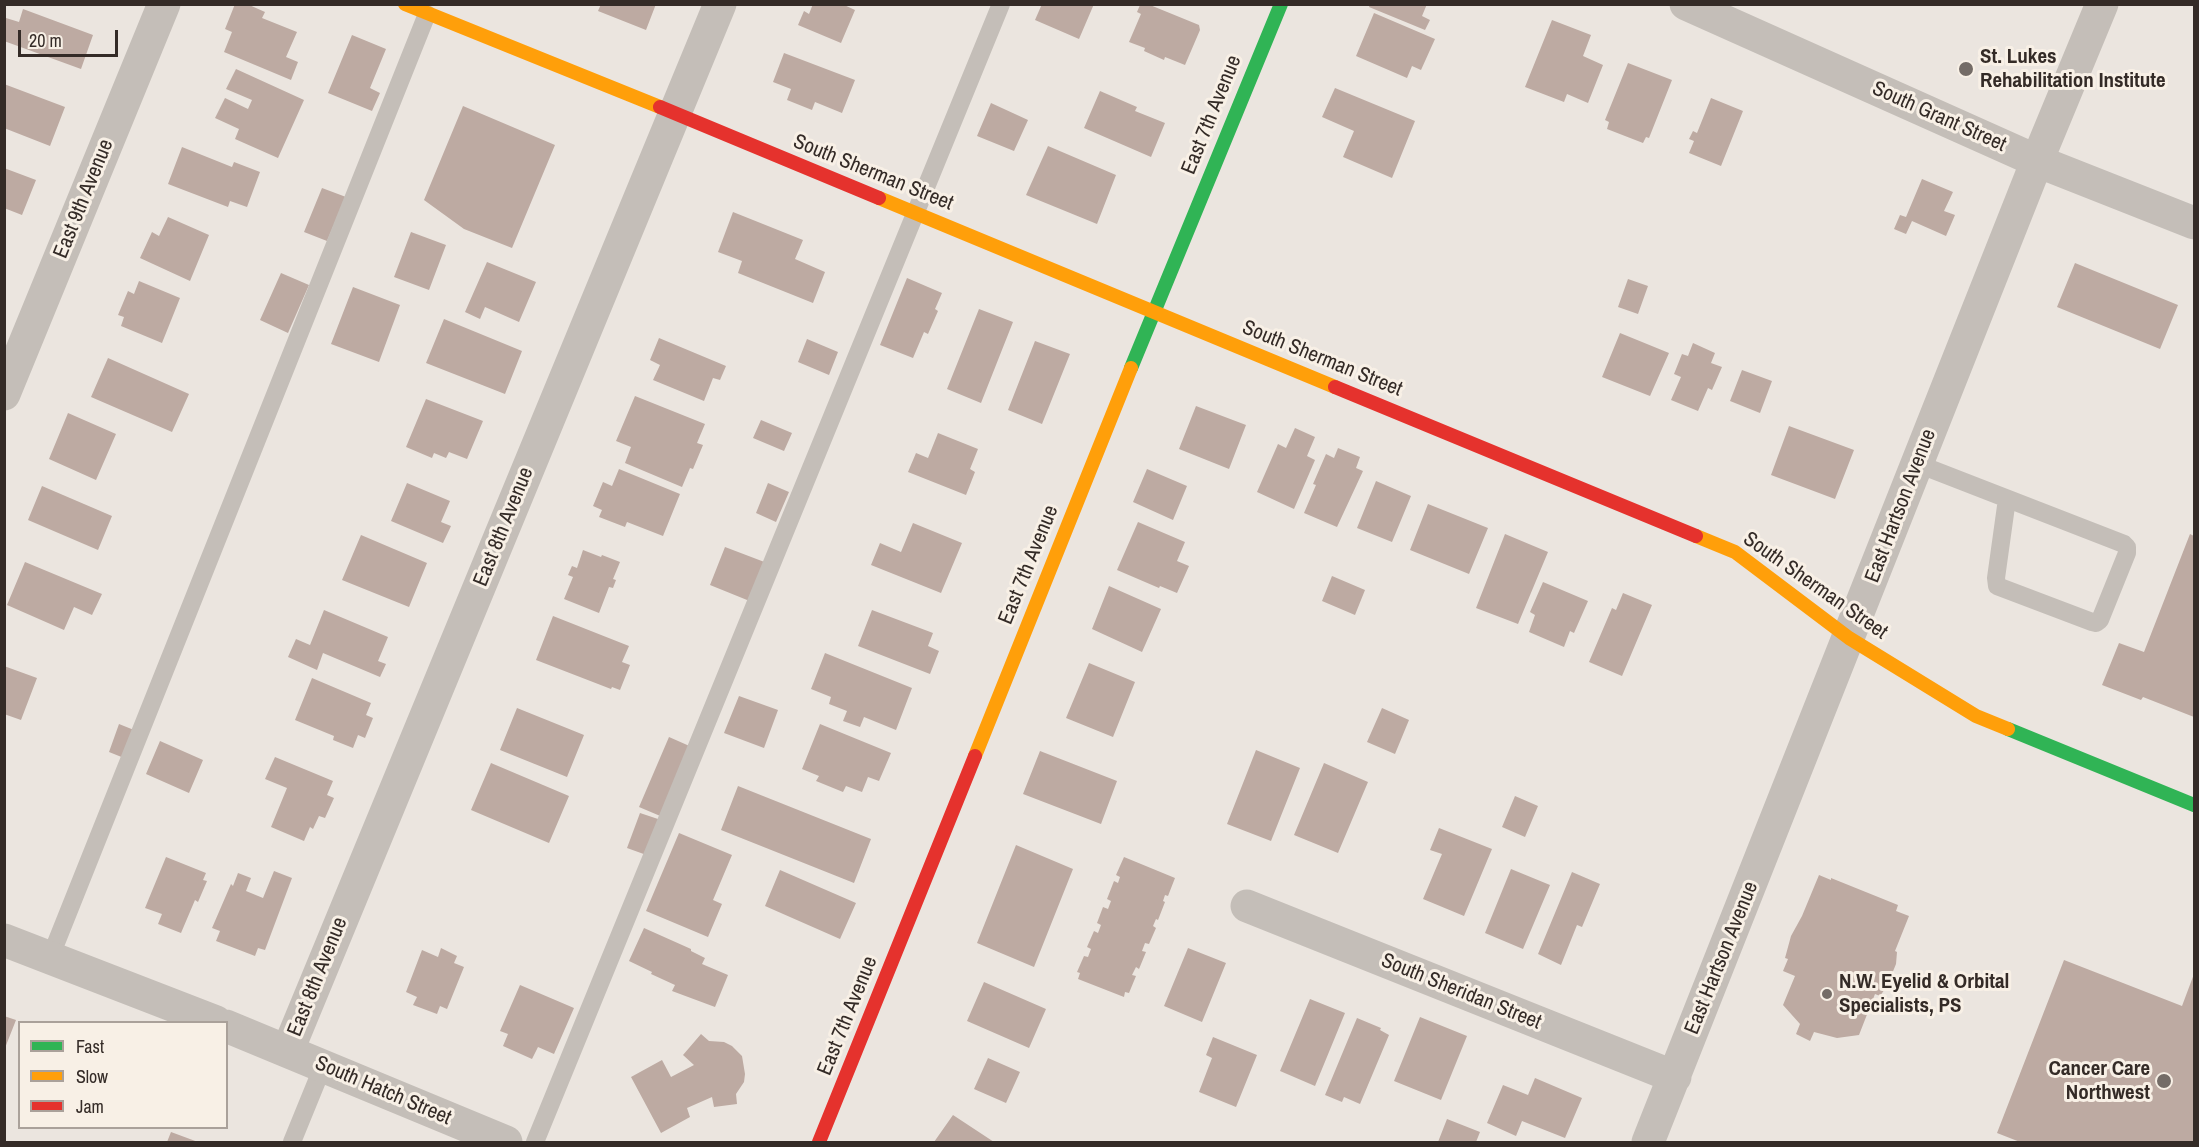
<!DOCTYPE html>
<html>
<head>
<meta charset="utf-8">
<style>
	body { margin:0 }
	#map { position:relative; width:2199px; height:1147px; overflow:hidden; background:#ebe5df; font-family:"Archivo Narrow",sans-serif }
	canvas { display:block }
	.frame { position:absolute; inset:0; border:6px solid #342b27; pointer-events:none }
	.legend { position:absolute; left:18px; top:1021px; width:210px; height:108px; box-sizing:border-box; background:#f8f0e6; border:2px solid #aaa19a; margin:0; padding:8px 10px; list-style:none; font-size:18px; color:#342b27 }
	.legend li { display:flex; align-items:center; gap:12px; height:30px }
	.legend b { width:30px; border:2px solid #aaa19a }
	.scale { position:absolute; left:18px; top:30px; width:100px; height:27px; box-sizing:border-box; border:3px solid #342b27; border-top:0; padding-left:8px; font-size:18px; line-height:21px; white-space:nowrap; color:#342b27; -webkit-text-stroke:4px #f8f0e6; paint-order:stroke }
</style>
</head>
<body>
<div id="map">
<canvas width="2199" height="1147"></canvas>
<div class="frame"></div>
<ul class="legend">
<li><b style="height:8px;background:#30b455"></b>Fast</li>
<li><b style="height:8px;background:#ff9f0a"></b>Slow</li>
<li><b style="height:8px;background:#e5322d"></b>Jam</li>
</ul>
<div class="scale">20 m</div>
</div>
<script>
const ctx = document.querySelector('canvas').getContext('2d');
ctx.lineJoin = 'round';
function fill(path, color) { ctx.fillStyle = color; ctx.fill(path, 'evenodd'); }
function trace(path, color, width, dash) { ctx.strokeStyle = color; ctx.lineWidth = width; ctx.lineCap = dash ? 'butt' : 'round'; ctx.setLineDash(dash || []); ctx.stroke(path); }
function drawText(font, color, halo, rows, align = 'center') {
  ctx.font = font + ' "Archivo Narrow",sans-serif'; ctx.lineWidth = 6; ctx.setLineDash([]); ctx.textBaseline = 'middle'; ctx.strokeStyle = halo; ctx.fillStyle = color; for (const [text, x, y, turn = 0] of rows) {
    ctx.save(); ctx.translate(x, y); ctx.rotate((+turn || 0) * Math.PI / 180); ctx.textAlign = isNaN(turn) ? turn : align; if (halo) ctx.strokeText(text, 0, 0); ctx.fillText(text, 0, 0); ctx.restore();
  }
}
const building = new Path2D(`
	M235,4H247L265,12L262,18L297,32L286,57L298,62L291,80L224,52L232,32L225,29Z
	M601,4H656L646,30L598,11Z
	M813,4H842L855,10L841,43L798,25L804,11L809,14Z
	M1042,4H1094L1079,39L1035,20Z
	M1370,4H1427L1422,16L1430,20L1425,30L1369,7Z
	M1140,5H1150L1199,25L1200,30L1185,65L1165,57L1164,60L1144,51L1145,48L1129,42L1141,14L1137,12Z
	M23,9L93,35L81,69L4,41L6,18L19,22Z
	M1374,13L1435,39L1421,70L1412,66L1407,78L1356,56Z
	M1552,20L1591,35L1583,56L1603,65L1588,103L1567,94L1564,102L1525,87Z
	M352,35L386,49L370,88L380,93L372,111L328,93Z
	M784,53L855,80L842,113L815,102L812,110L787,100L791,89L773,82Z
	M1628,63L1672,80L1649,138L1646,137L1643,143L1607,129L1609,122L1605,120Z
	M236,69L304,100L278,158L235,139L239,129L215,118L225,98L248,109L252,100L226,89Z
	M4,84L65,107L50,146L4,128Z
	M1335,88L1415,121L1392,178L1343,157L1354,131L1322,117Z
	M1100,91L1137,107L1135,111L1165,123L1151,157L1084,128Z
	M1711,98L1743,111L1721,166L1689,153L1694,141L1689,139L1693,131L1697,133Z
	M991,103L1028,120L1014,151L977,136Z
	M463,106L555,145L512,248L464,229L424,200Z
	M1048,146L1116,175L1097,224L1026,195Z
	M182,147L232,167L234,162L260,172L247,207L230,201L228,207L168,184Z
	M4,168L36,180L22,215L4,208Z
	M1922,179L1953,192L1944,211L1955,215L1946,236L1912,221L1906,234L1894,229L1900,215L1906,217Z
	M322,188L346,197L327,241L304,232Z
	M733,212L803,240L795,259L825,272L813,303L738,273L742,261L718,252Z
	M168,217L209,235L190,281L140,258L152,232L159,236Z
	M411,232L446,245L429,290L394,277Z
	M487,262L536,282L519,322L485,307L480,319L465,312Z
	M2075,263L2178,305L2160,349L2057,307Z
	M281,273L309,285L288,333L260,320Z
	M907,278L942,293L935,309L938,311L928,334L924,332L913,358L880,345Z
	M1628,279L1648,286L1638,314L1618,307Z
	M139,281L180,298L162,343L121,326L124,317L118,315L128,291L134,294Z
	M353,287L400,305L379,362L331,344Z
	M979,309L1013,322L981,403L947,389Z
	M444,319L522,351L505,394L426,363Z
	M1620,333L1669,353L1650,396L1602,377Z
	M659,338L726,366L720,380L713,378L704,401L653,380L660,365L650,360Z
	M807,339L838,352L829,375L798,362Z
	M1035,341L1070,354L1042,424L1008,410Z
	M1693,343L1715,353L1711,363L1722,367L1712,390L1708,388L1698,411L1671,400L1681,377L1674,374L1682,354L1688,356Z
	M108,358L189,394L172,432L91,397Z
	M1742,370L1772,381L1760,413L1730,401Z
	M635,396L705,424L697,443L703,445L693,469L690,468L682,487L625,463L631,447L616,441Z
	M426,399L483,421L467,459L449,452L446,458L434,453L432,458L406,447Z
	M1196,406L1246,425L1229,469L1179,449Z
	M68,413L116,434L96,480L49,459Z
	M761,420L792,433L784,451L753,438Z
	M1789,426L1854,450L1835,499L1771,475Z
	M1295,428L1315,437L1307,456L1315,460L1294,509L1257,492L1278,444L1286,448Z
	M938,433L978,449L970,469L975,472L966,495L908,472L916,453L928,458Z
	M1338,448L1360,457L1356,468L1363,471L1337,527L1304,513L1316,485L1313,484L1326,454L1334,458Z
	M619,469L680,494L663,536L627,522L625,527L599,517L602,510L593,506L603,482L612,486Z
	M1147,469L1187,486L1173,520L1133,502Z
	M1376,481L1411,496L1392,542L1357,528Z
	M407,483L450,501L441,522L451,526L443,543L391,521Z
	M768,483L789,492L776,522L756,513Z
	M42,486L112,516L98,550L28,520Z
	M1428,504L1488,528L1469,574L1410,550Z
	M1138,522L1185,542L1177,561L1189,566L1177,593L1160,586L1159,588L1117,570Z
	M913,523L962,543L941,593L871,565L880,543L901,552Z
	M1505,534L1548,552L1518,624L1476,608Z
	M2190,534L2194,536V717L2143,697L2141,700L2102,685L2119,643L2144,652Z
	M361,535L427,563L409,607L342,580Z
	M725,547L767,563L752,602L710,585Z
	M583,550L601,557L602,555L620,562L613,579L616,580L613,588L609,587L599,613L564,599L573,577L568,575L572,566L577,568Z
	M25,562L102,594L92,615L74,607L64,630L7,605Z
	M1332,576L1365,590L1355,615L1322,601Z
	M1543,582L1588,601L1574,633L1570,631L1564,647L1529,632L1535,615L1530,612Z
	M1109,586L1161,609L1142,652L1092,629Z
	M1623,593L1652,605L1622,676L1589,662L1612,608L1616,610Z
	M324,610L388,637L378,661L386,664L380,677L323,653L317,670L288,657L296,639L310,645Z
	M872,610L933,633L928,646L939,651L930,674L858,646Z
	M553,616L629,646L622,662L630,665L620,690L612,687L611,689L536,660Z
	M825,653L912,688L896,730L864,717L860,727L843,721L847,711L829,704L831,697L811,689Z
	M1089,663L1135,682L1113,737L1066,718Z
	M4,666L37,678L21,720L4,714Z
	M312,678L371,703L366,715L373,718L365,738L358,735L353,748L333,740L334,736L295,720Z
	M739,696L778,710L764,748L724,733Z
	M517,708L584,735L567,777L500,750Z
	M1382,708L1409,720L1395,754L1367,742Z
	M119,724L139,732L129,760L109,752Z
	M820,724L891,753L879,781L868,777L862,792L846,786L843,792L816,781L819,776L802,769Z
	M669,737L694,748L665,818L639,807Z
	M160,741L203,760L189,793L146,774Z
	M1256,750L1300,768L1271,841L1227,824Z
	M1040,751L1117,781L1101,824L1023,794Z
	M275,757L333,781L327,795L334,798L325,818L319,816L313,829L310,827L304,841L271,827L287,788L265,779Z
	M491,763L569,796L549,843L471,810Z
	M1324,763L1368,782L1338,853L1294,835Z
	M738,786L871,839L854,883L721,830Z
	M1515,796L1538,806L1525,837L1502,827Z
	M640,813L664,821L652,857L627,848Z
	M1439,828L1492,849L1464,916L1423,899L1442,854L1430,850Z
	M679,833L732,855L713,900L722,904L708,937L646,911Z
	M1016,845L1073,869L1034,967L977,943Z
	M166,857L206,873L203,880L207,881L198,902L195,900L181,933L158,924L162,914L145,908Z
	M1124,857L1175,878L1168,896L1165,895L1163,901L1165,902L1158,920L1156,919L1153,926L1156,928L1149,944L1145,943L1142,951L1146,952L1139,969L1136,967L1132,975L1136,976L1129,993L1125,992L1124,997L1078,979L1080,973L1077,972L1084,956L1088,957L1091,949L1087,947L1094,931L1098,933L1101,925L1097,923L1103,907L1108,909L1111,901L1107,899L1114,881L1118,883L1120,877L1116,875Z
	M1511,869L1550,885L1523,949L1485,933Z
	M780,870L856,903L840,939L765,906Z
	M274,871L292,878L265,950L258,948L255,956L216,941L220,931L212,928L231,884L233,886L238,873L251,878L246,891L263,898Z
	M1572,872L1600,884L1582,927L1577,925L1561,965L1538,954Z
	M1819,875L1831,880V878L1898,905L1896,911L1909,916L1895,951L1897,952L1896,964L1887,986L1880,996L1875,994L1859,1035L1837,1038L1814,1032L1810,1041L1796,1034L1800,1024L1783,1005L1795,976L1783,971L1788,959L1785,958L1791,936L1802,916Z
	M644,928L691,949V951L705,958L702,964L728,975L715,1007L672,991L675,985L651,974L652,972L629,961Z
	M441,948L457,956L454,963L464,967L447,1009L440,1006L437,1014L413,1005L417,997L406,992L422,950L438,957Z
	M1188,948L1226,963L1202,1022L1164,1006Z
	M2064,960L2182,1006L2194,974V1142H2020L1997,1133Z
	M984,982L1046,1009L1029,1048L967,1021Z
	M520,985L574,1008L554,1054L538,1047L532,1059L503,1046L508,1034L500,1031Z
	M1310,999L1345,1013L1315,1086L1280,1071Z
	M4,1016L16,1020L5,1048H4Z
	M1420,1017L1467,1036L1441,1100L1394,1081Z
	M1357,1018L1381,1028L1380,1030L1389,1035L1360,1104L1344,1097L1342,1102L1325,1095Z
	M701,1034L709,1041L724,1042L732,1046L742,1056L745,1074L744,1082L736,1094L737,1104L714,1107L712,1097L687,1108L690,1117L661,1133L631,1077L662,1060L671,1077L694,1065L683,1055Z
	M1213,1037L1257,1055L1236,1107L1199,1092L1212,1058L1206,1055Z
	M988,1058L1020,1072L1006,1103L974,1089Z
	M1535,1078L1582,1098L1565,1138L1522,1121L1516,1136L1487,1123L1503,1085L1528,1095Z
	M953,1115L994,1142H934Z
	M1447,1119L1480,1132L1476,1142H1438Z
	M171,1132L198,1142H167Z`);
const lane = new Path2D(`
	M1918,464L2124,544L2127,547V553L2100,620L2096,623L2092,622L1997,586L1996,578L2007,499
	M50,958L427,14
	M292,1142L323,1066
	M535,1142L1001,4`);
const street = new Path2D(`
	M1686,4L2037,161L2194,223
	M4,394L164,4
	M1247,906L1675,1077
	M4,940L216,1022
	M226,1026L506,1142
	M288,1050L720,4
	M1648,1142L2037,161L2102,4`);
const fast = new Path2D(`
	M1131,368L1281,4
	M2008,729L2194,805`);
const slow = new Path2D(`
	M405,4L660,107
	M879,198L1335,387
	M1696,536L1735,552L1849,638L1976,716L2008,729
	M975,756L1131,368`);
const jam = new Path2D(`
	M660,107L879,198
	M1335,387L1696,536
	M819,1142L975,756`);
const markers = [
	[1966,69,8,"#746c67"],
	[1827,994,6,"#746c67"],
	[2164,1081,8,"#746c67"]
];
const poiNames = [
	["St. Lukes",1980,57],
	["Rehabilitation Institute",1980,81],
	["N.W. Eyelid & Orbital",1839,982],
	["Specialists, PS",1839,1006],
	["Cancer Care",2150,1069,"right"],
	["Northwest",2150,1093,"right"]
];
const streetNames = [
	["East 7th Avenue",1212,115,-68],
	["South Grant Street",1939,117,24],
	["South Sherman Street",873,173,22],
	["East 9th Avenue",84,199,-68],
	["South Sherman Street",1322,359,22],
	["East Hartson Avenue",1901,506,-69],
	["East 8th Avenue",504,527,-68],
	["East 7th Avenue",1029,565,-68],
	["South Sherman Street",1815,586,35],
	["East Hartson Avenue",1722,958,-68],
	["East 8th Avenue",318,977,-68],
	["South Sheridan Street",1461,992,22],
	["East 7th Avenue",848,1016,-68],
	["South Hatch Street",383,1091,23]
];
fill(building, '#bdaaa2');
trace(lane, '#c4beb8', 18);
trace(street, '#c4beb8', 33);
trace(fast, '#30b455', 14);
trace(slow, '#ff9f0a', 14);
trace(jam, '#e5322d', 14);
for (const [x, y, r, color] of markers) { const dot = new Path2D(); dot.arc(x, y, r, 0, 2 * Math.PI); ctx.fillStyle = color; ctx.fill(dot); trace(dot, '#f8f0e6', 2); }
drawText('bold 21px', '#342b27', '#f8f0e6', poiNames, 'left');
drawText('21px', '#342b27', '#f8f0e6', streetNames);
</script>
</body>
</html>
